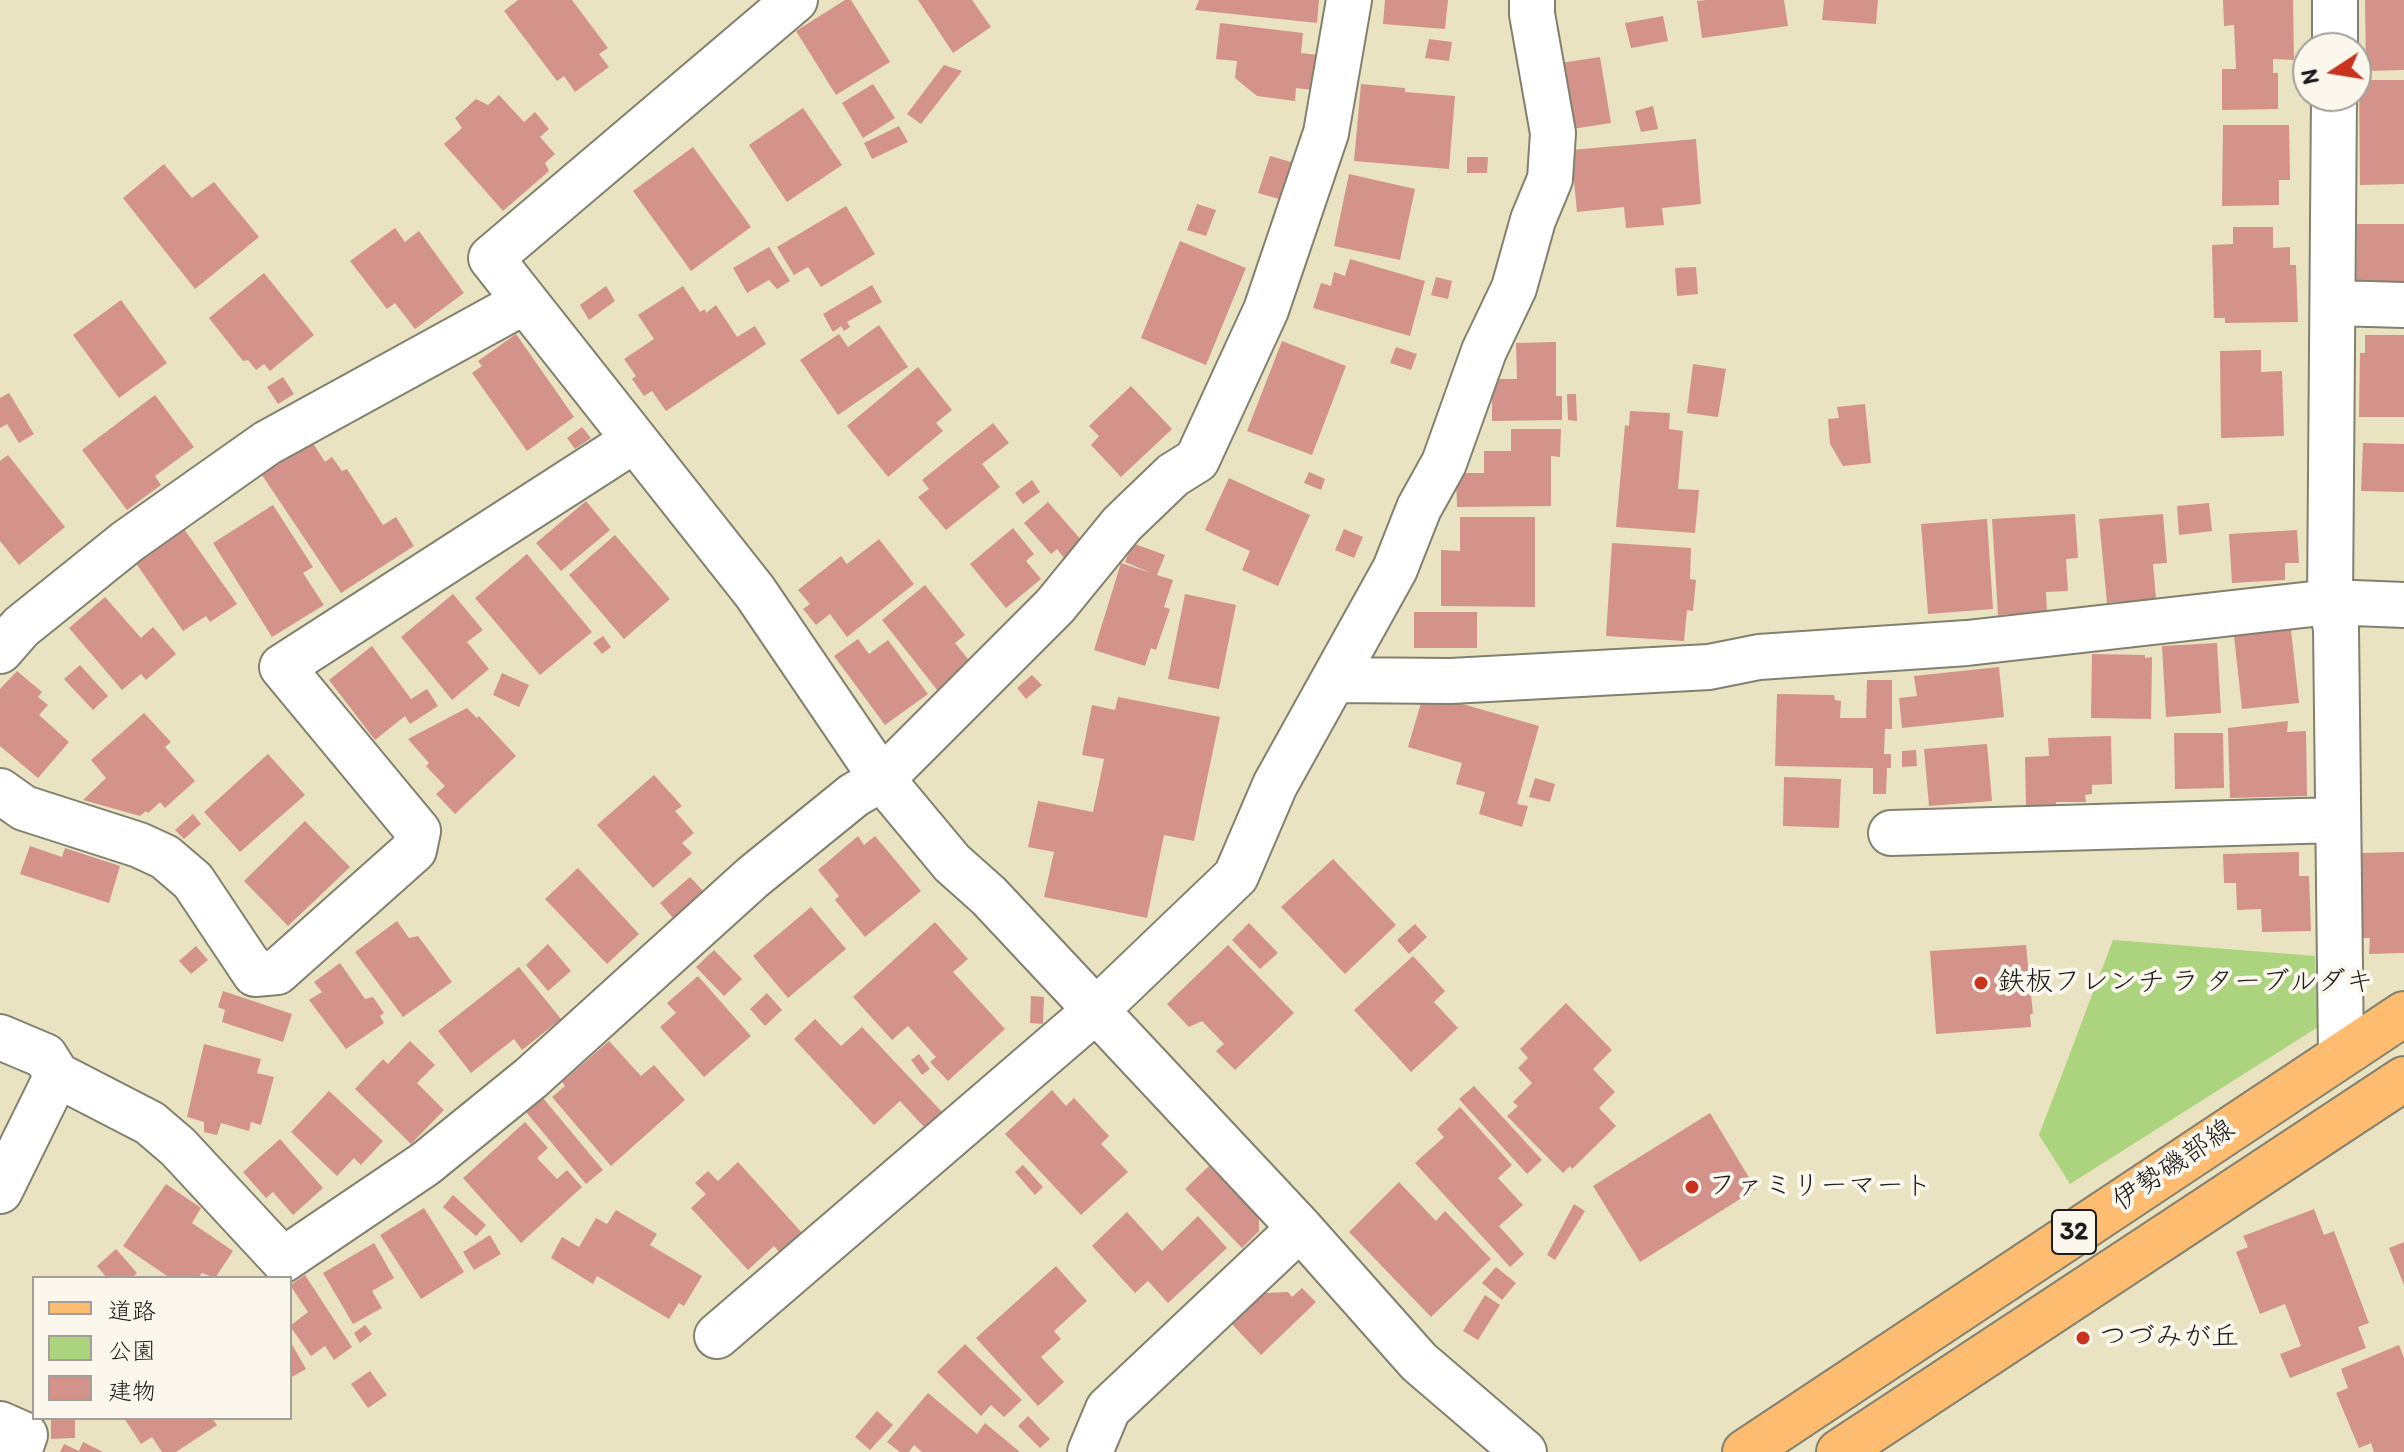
<!DOCTYPE html>
<html>
<head>
<meta charset="utf-8">
<style>
	body { margin:0 }
	#map { position:relative; width:2404px; height:1452px; overflow:hidden; background:#e9e3c2; font-family:Itim,"Klee One",sans-serif }
	canvas { display:block }
	.legend { position:absolute; left:32px; top:1276px; width:260px; height:144px; box-sizing:border-box; background:#fbf7ec; border:2px solid #a29f99; margin:0; padding:10px 14px; list-style:none; font-size:24px; color:#1c1c1c }
	.legend li { display:flex; align-items:center; gap:16px; height:40px }
	.legend b { width:40px; border:2px solid #a29f99 }
	.north { position:absolute; left:2292px; top:32px; width:80px; height:80px; box-sizing:border-box; background:#fbf7ec; border:2px solid #a29f99; border-radius:50%; rotate:258deg; font-size:22px; font-weight:700; line-height:32px; text-align:center; color:#1c1c1c }
	.north::after { content:''; display:block; margin:auto; width:28px; height:36px; background:#c8321e; clip-path:polygon(50% 0,100% 100%,50% 72%,0 100%) }
</style>
</head>
<body>
<div id="map">
<canvas width="2404" height="1452"></canvas>
<ul class="legend">
<li><b style="height:10px;background:#fdbc70"></b>道路</li>
<li><b style="height:22px;background:#acd37d"></b>公園</li>
<li><b style="height:22px;background:#d3938b"></b>建物</li>
</ul>
<div class="north">N</div>
</div>
<script>
const ctx = document.querySelector('canvas').getContext('2d');
ctx.lineJoin = 'round';
function fill(path, color) { ctx.fillStyle = color; ctx.fill(path, 'evenodd'); }
function trace(path, color, width, dash) { ctx.strokeStyle = color; ctx.lineWidth = width; ctx.lineCap = dash ? 'butt' : 'round'; ctx.setLineDash(dash || []); ctx.stroke(path); }
function drawText(font, color, halo, rows, align = 'center') {
  ctx.font = font + ' Itim,"Klee One",sans-serif'; ctx.lineWidth = 8; ctx.setLineDash([]); ctx.textBaseline = 'middle'; ctx.strokeStyle = halo; ctx.fillStyle = color; for (const [text, x, y, turn = 0] of rows) {
    ctx.save(); ctx.translate(x, y); ctx.rotate((+turn || 0) * Math.PI / 180); ctx.textAlign = isNaN(turn) ? turn : align; if (halo) ctx.strokeText(text, 0, 0); ctx.fillText(text, 0, 0); ctx.restore();
  }
}
const green = new Path2D(`
	M2113,940L2315,956L2318,1027L2070,1184L2039,1135Z`);
const building = new Path2D(`
	M518,0H572L608,48L599,54L609,67L575,92L564,76L557,81L504,11Z
	M845,0H851L890,62L836,95L796,31Z
	M918,0H972L991,27L953,53Z
	M1199,0H1319L1317,23L1195,10Z
	M1385,0H1448L1445,29L1383,24Z
	M1706,0H1784L1788,26L1702,38L1697,1Z
	M1824,0H1878L1876,24L1822,20Z
	M2223,0H2293L2294,60L2273,59V73H2278V109L2222,110V69H2236L2234,25L2224,26Z
	M2365,0H2404V70L2366,71Z
	M1663,16L1668,41L1631,48L1625,23Z
	M1220,23L1303,33L1301,53L1318,55L1313,90L1296,88L1295,101L1257,96L1235,78L1237,61L1216,59Z
	M1429,39L1452,42L1449,61L1425,58Z
	M1600,57L1611,123L1572,129L1561,63Z
	M944,65L962,71L921,124L907,114Z
	M2359,80H2404V184L2360,185Z
	M873,84L895,118L863,138L842,103Z
	M1361,84L1405,88V92L1455,96L1449,169L1354,161Z
	M499,95L524,122L535,112L549,129L540,137L555,154L545,163L549,171L503,211L444,144L462,128L455,118L476,99L488,105Z
	M1653,106L1658,129L1641,132L1635,111Z
	M803,108L842,165L787,202L749,145Z
	M2223,125H2289L2290,180H2279V205L2222,206Z
	M899,126L908,142L872,159L864,143Z
	M1696,139L1701,204L1662,208L1664,225L1626,228L1624,207L1577,212L1571,150Z
	M693,147L751,227L691,271L633,191Z
	M1270,156L1291,162L1279,199L1258,193Z
	M1467,157H1488L1487,173H1467Z
	M164,164L192,198L214,182L259,237L195,289L123,198Z
	M1349,174L1415,189L1400,260L1334,246Z
	M1197,204L1216,210L1206,236L1187,230Z
	M846,206L875,254L821,287L808,267L794,275L777,247Z
	M2357,224H2404V283H2356Z
	M2233,227H2273V248L2290,247V265H2296L2298,322L2225,323V318H2214L2212,245L2233,244Z
	M395,228L405,242L419,231L464,293L415,329L395,303L387,309L350,261Z
	M1180,241L1246,268L1206,365L1141,338Z
	M769,247L790,281L777,289L769,280L747,293L733,268Z
	M1350,259L1425,281L1410,336L1313,308L1321,283L1331,286L1334,272L1345,276Z
	M1696,267L1698,294L1677,296L1675,268Z
	M264,273L314,335L270,371L264,364L256,370L248,360L243,361L209,318Z
	M1436,277L1452,281L1448,299L1431,295Z
	M872,285L882,302L847,322L850,327L844,331L841,326L833,332L823,314Z
	M606,286L615,301L589,320L580,305Z
	M683,286L700,312L705,309L706,313L716,305L737,337L755,326L766,344L666,411L652,391L644,396L632,379L636,376L624,359L654,339L638,315Z
	M121,300L167,363L119,398L73,335Z
	M879,325L908,367L838,415L800,360L839,334L848,347Z
	M516,334L574,417L527,451L472,373L482,366L478,361Z
	M2365,335H2404V417H2359L2360,353H2365Z
	M1282,341L1346,366L1312,455L1247,431Z
	M1556,342V396H1562V420L1492,421V379H1517L1516,343Z
	M1396,347L1417,354L1411,370L1390,363Z
	M2261,350V372L2282,371L2284,436L2221,438L2220,351Z
	M1693,364L1726,369L1718,417L1687,413Z
	M918,367L952,410L936,423L943,431L888,477L847,426Z
	M283,377L294,394L278,404L267,387Z
	M1131,386L1172,429L1121,477L1091,445L1099,436L1089,426Z
	M9,393L34,434L19,443L7,424L0,428V398Z
	M1567,394H1576L1577,421L1568,420Z
	M155,395L194,447L155,476L161,485L127,510L82,450Z
	M1865,404L1871,463L1843,466L1830,444L1828,419L1839,418L1837,407Z
	M1630,411L1670,413L1669,429L1683,431L1678,489L1699,490L1695,533L1616,527L1625,425L1629,426Z
	M993,423L1009,443L982,464L1000,487L946,530L918,497L929,489L922,480Z
	M582,427L591,438L575,449L567,438Z
	M1511,429H1561L1560,457L1551,456V506L1457,507L1456,473H1484V451H1511Z
	M311,440L325,462L332,457L342,471L347,469L383,525L396,517L414,546L341,593L260,472Z
	M2363,443L2404,444V492L2361,491Z
	M8,455L65,527L19,565L0,541V461Z
	M1309,472L1325,479L1321,490L1304,483Z
	M1229,478L1310,515L1278,586L1242,570L1250,551L1205,530Z
	M1032,480L1040,492L1023,504L1015,493Z
	M586,501L610,530L561,571L536,543Z
	M1048,502L1082,541L1064,558L1057,549L1051,554L1024,523Z
	M2209,503L2212,531L2179,535L2177,506Z
	M273,505L313,567L303,573L324,605L272,637L213,543Z
	M2075,514L2078,558L2066,559L2068,591L2046,592L2047,612L1998,615L1992,519Z
	M2163,514L2167,563L2153,564L2156,599L2107,603L2099,519Z
	M1460,517H1535V607L1441,606V550L1460,551Z
	M1987,519L1993,609L1928,614L1921,524Z
	M1013,528L1034,554L1026,561L1041,579L1006,608L970,564Z
	M184,529L237,604L210,622L206,616L183,631L135,562Z
	M1344,529L1363,537L1354,558L1335,550Z
	M2297,530L2299,563H2285V580L2232,583L2229,534Z
	M615,535L670,599L624,639L569,575Z
	M879,539L914,584L847,637L830,614L816,625L803,609L810,604L798,590L841,556L847,564Z
	M1132,543L1165,555L1157,575L1173,580L1164,607L1170,609L1156,650L1151,648L1145,666L1094,650L1121,563L1151,573L1125,562Z
	M1612,543L1691,548L1690,579L1696,580L1693,611L1687,610L1684,641L1606,636Z
	M527,554L592,632L540,675L475,598Z
	M925,585L965,635L955,643L972,664L938,691L882,620Z
	M453,594L483,630L467,642L489,669L452,700L401,637Z
	M1185,594L1236,605L1219,689L1168,679Z
	M105,597L141,638L153,627L176,654L146,680L141,674L122,690L69,628Z
	M1414,612H1477V648H1414Z
	M2291,630L2299,703L2242,709L2234,636Z
	M603,636L611,647L602,654L593,643Z
	M858,639L869,654L888,640L928,694L885,725L834,656Z
	M2217,643L2221,713L2166,717L2162,646Z
	M372,646L411,699L427,689L438,706L410,724L405,716L375,740L329,680Z
	M2092,654L2145,655V658L2152,657L2151,719L2091,718Z
	M80,665L108,696L93,710L64,679Z
	M1999,667L2004,717L1902,728L1899,698L1917,696L1914,676Z
	M17,671L42,692L38,697L48,705L39,715L69,742L38,778L0,746V689Z
	M502,673L529,685L519,707L493,695Z
	M1032,675L1042,685L1026,699L1017,688Z
	M1867,680H1892V729H1885L1884,754H1891V768H1887L1886,794H1873V768L1775,766L1777,694L1834,695L1835,700L1841,701L1840,718H1866Z
	M1424,693L1539,726L1517,804L1528,806L1522,827L1479,814L1485,792L1456,784L1462,763L1408,747Z
	M1118,697L1220,717L1194,841L1164,835L1147,918L1044,897L1054,852L1028,847L1038,801L1093,812L1104,759L1082,755L1092,705L1115,710Z
	M467,708L477,718L479,716L516,756L455,814L436,794L445,786L426,766L429,763L408,739Z
	M144,713L171,742L165,747L195,781L165,808L160,802L148,813L146,811L140,816L83,800L106,778L91,760Z
	M2288,721L2287,732L2306,731L2307,796L2230,798L2228,728Z
	M2174,733H2223L2224,788L2175,789Z
	M2111,736L2112,784L2092,785V794L2085,795L2086,802H2056V807H2026L2025,757L2049,756L2048,738Z
	M1987,744L1992,801L1929,806L1924,749Z
	M1916,750L1917,766L1902,767V751Z
	M268,754L305,795L240,852L204,812Z
	M654,775L682,806L675,811L694,833L682,843L692,853L653,888L597,825Z
	M1784,777L1841,779L1839,828L1783,826Z
	M1535,778L1555,784L1550,802L1529,797Z
	M193,814L201,824L184,839L175,830Z
	M305,821L350,867L288,926L244,881Z
	M858,836L864,845L875,836L921,891L865,937L835,900L839,896L818,870Z
	M30,846L62,857L65,848L120,866L109,903L20,874Z
	M2299,852V876H2309L2311,931L2262,932L2261,909L2237,910L2236,883H2224L2223,854Z
	M2404,852V953L2369,954L2370,938H2362L2361,853Z
	M1333,859L1396,925L1345,974L1281,907Z
	M578,868L639,934L607,964L545,899Z
	M690,877L705,893L674,919L660,903Z
	M811,907L846,949L788,998L753,956Z
	M397,921L409,938L418,936L452,982L403,1017L355,952Z
	M935,922L968,959L953,972L1005,1029L948,1081L930,1062L936,1057L908,1026L892,1040L853,997Z
	M1249,923L1278,953L1260,969L1232,940Z
	M1415,924L1427,937L1409,954L1397,940Z
	M548,944L571,971L548,991L526,965Z
	M1228,945L1294,1013L1235,1070L1216,1051L1224,1044L1202,1021L1189,1027L1167,1004Z
	M2026,945L2033,1014H2030L2031,1027L1936,1034L1930,951Z
	M196,946L208,960L191,974L179,961Z
	M714,950L742,979L724,996L696,967Z
	M1413,956L1445,991L1434,1002L1458,1028L1411,1072L1354,1010Z
	M340,963L365,999L373,997L384,1013L380,1016L384,1023L346,1049L309,1000L322,992L314,982Z
	M519,967L561,1019L522,1050L514,1039L471,1073L438,1031Z
	M698,976L751,1036L704,1077L660,1027L676,1013L667,1003Z
	M223,991L292,1014L283,1042L222,1022L225,1010L218,1007Z
	M767,993L782,1010L765,1026L750,1009Z
	M1031,996L1044,997L1043,1024L1030,1023Z
	M1566,1003L1612,1050L1593,1069L1615,1092L1599,1108L1616,1126L1572,1169L1570,1166L1563,1173L1507,1116L1518,1106L1513,1102L1532,1083L1518,1068L1528,1058L1520,1049Z
	M815,1019L841,1046L862,1027L943,1113L926,1129L900,1101L874,1125L794,1039Z
	M410,1041L435,1065L417,1083L444,1110L411,1144L355,1089L383,1059L388,1064Z
	M609,1041L641,1076L654,1065L685,1100L611,1166L552,1097L565,1086L562,1082Z
	M204,1044L261,1059L257,1073L274,1077L261,1125L251,1122L249,1131L221,1123L217,1135L204,1132V1122L187,1117Z
	M919,1054L930,1069L922,1075L911,1060Z
	M1474,1086L1542,1160L1527,1174L1459,1099Z
	M1052,1090L1066,1106L1074,1098L1109,1136L1101,1144L1128,1172L1081,1215L1005,1134Z
	M329,1091L383,1141L361,1165L354,1158L337,1176L291,1132Z
	M543,1098L603,1170L586,1184L526,1112Z
	M1460,1107L1512,1165L1498,1178L1523,1205L1499,1226L1524,1254L1510,1267L1415,1163L1444,1137L1437,1129Z
	M1710,1113L1756,1189L1640,1262L1593,1186Z
	M525,1122L548,1148L537,1158L557,1179L567,1170L582,1187L521,1243L463,1178Z
	M280,1139L323,1188L293,1215L273,1192L266,1198L243,1172Z
	M738,1162L803,1234L781,1254L774,1246L748,1270L691,1208L706,1194L695,1183L708,1171L718,1181Z
	M1023,1165L1043,1187L1035,1195L1015,1172Z
	M1209,1166L1259,1217V1231L1242,1248L1185,1189Z
	M1399,1182L1436,1221L1445,1211L1491,1259L1431,1317L1349,1232Z
	M166,1184L201,1208L192,1223L233,1251L215,1278L202,1273L198,1278H170L123,1246Z
	M453,1195L486,1225L476,1236L443,1207Z
	M1574,1204L1585,1211L1555,1260L1547,1255Z
	M424,1208L464,1272L421,1299L380,1235Z
	M2314,1209L2324,1235L2334,1231L2369,1323L2358,1327L2366,1348L2290,1378L2280,1354L2301,1346L2285,1304L2260,1314L2236,1252L2248,1247L2243,1236Z
	M616,1210L657,1234L650,1245L702,1276L684,1306L679,1303L669,1319L597,1276L593,1284L551,1258L562,1237L579,1247L596,1218L607,1224Z
	M1127,1212L1162,1251L1198,1216L1227,1248L1168,1303L1148,1281L1135,1293L1092,1246Z
	M490,1235L501,1254L474,1270L463,1252Z
	M2404,1242V1285L2389,1248Z
	M374,1243L394,1278L372,1291L382,1308L353,1324L323,1273Z
	M116,1249L137,1273L132,1278H107L97,1266Z
	M1056,1266L1087,1301L1054,1331L1061,1339L1041,1357L1064,1382L1038,1406L976,1338Z
	M1496,1267L1516,1283L1502,1300L1482,1283Z
	M305,1275L352,1347L334,1360L325,1346L311,1356L290,1326L308,1312L290,1285Z
	M1302,1288L1316,1302L1261,1355L1231,1323L1264,1293L1288,1292L1292,1297Z
	M1485,1295L1500,1305L1478,1340L1463,1331Z
	M365,1325L372,1334L360,1343L354,1333Z
	M290,1341L306,1369L290,1378Z
	M965,1344L1022,1400L1004,1417L991,1405L981,1416L937,1372Z
	M2399,1345L2404,1358V1452H2374L2371,1443L2359,1448L2336,1393L2348,1388L2341,1369Z
	M370,1371L387,1395L368,1408L351,1384Z
	M928,1393L977,1434L985,1423L1020,1452H922L914,1445L909,1452H900L887,1442Z
	M877,1411L893,1425L870,1450L855,1437Z
	M1028,1416L1050,1439L1040,1448L1018,1426Z
	M124,1418H212L217,1425L176,1452H162L152,1437L141,1444Z
	M51,1419L75,1420V1438L51,1439Z
	M83,1442L103,1452H60L64,1444L79,1451Z`);
const minor = new Path2D(`
	M795,0L491,258L755,592L882,779L952,863L989,896L1300,1228L1419,1362L1524,1452
	M2335,48V0
	M2334,96L2330,602L2336,628L2341,1054
	M2334,303L2404,305
	M0,651L21,627L128,541L267,443L524,302
	M1335,680L1451,681L1709,667L1759,657L1967,643L2330,602L2404,605
	M0,791L24,808L139,845L165,857L193,881L255,974L277,972L414,850L418,831L282,667L633,441
	M1891,833L2336,820
	M0,1037L45,1056L57,1075L150,1123L178,1147L283,1260L425,1164L531,1078L753,877L854,795L882,779L1055,606L1122,524L1173,475L1197,460L1266,310L1326,133L1349,0
	M0,1191L57,1075
	M717,1336L1095,1011L1236,876L1275,785L1395,569L1419,508L1444,463L1484,351L1514,288L1533,220L1550,179L1553,133L1532,14V0
	M0,1424L25,1435L19,1452
	M1090,1452L1108,1409L1300,1228`);
const primary = new Path2D(`
	M1745,1452L2404,1014
	M1839,1452L2404,1079`);
const markers = [
	[1981,983,8,"#c8321e"],
	[1692,1187,8,"#c8321e"],
	[2083,1338,8,"#c8321e"]
];
const shields = [
	[2074,1232,44]
];
const shieldNames = [
	["32",2074,1232]
];
const poiNames = [
	["鉄板フレンチ ラ ターブルダキ",1997,983],
	["ファミリーマート",1708,1187],
	["つづみが丘",2099,1338]
];
const streetNames = [
	["伊勢磯部線",2174,1166,-34]
];
fill(green, '#acd37d');
fill(building, '#d3938b');
trace(minor, '#82806f', 48);
trace(primary, '#82806f', 48);
trace(minor, '#fff', 44);
trace(primary, '#fdbc70', 44);
for (const [x, y, r, color] of markers) { const dot = new Path2D(); dot.arc(x, y, r, 0, 2 * Math.PI); ctx.fillStyle = color; ctx.fill(dot); trace(dot, '#fbf7ec', 3); }
for (const [x, y, w] of shields) { const box = new Path2D(); box.roundRect(x - w / 2, y - 22, w, 44, 6); ctx.fillStyle = '#fbf7ec'; ctx.fill(box); trace(box, '#1c1c1c', 2); }
drawText('bold 26px', '#1c1c1c', null, shieldNames);
drawText('28px', '#1c1c1c', '#fbf7ec', poiNames, 'left');
drawText('28px', '#1c1c1c', '#fbf7ec', streetNames);
</script>
</body>
</html>
